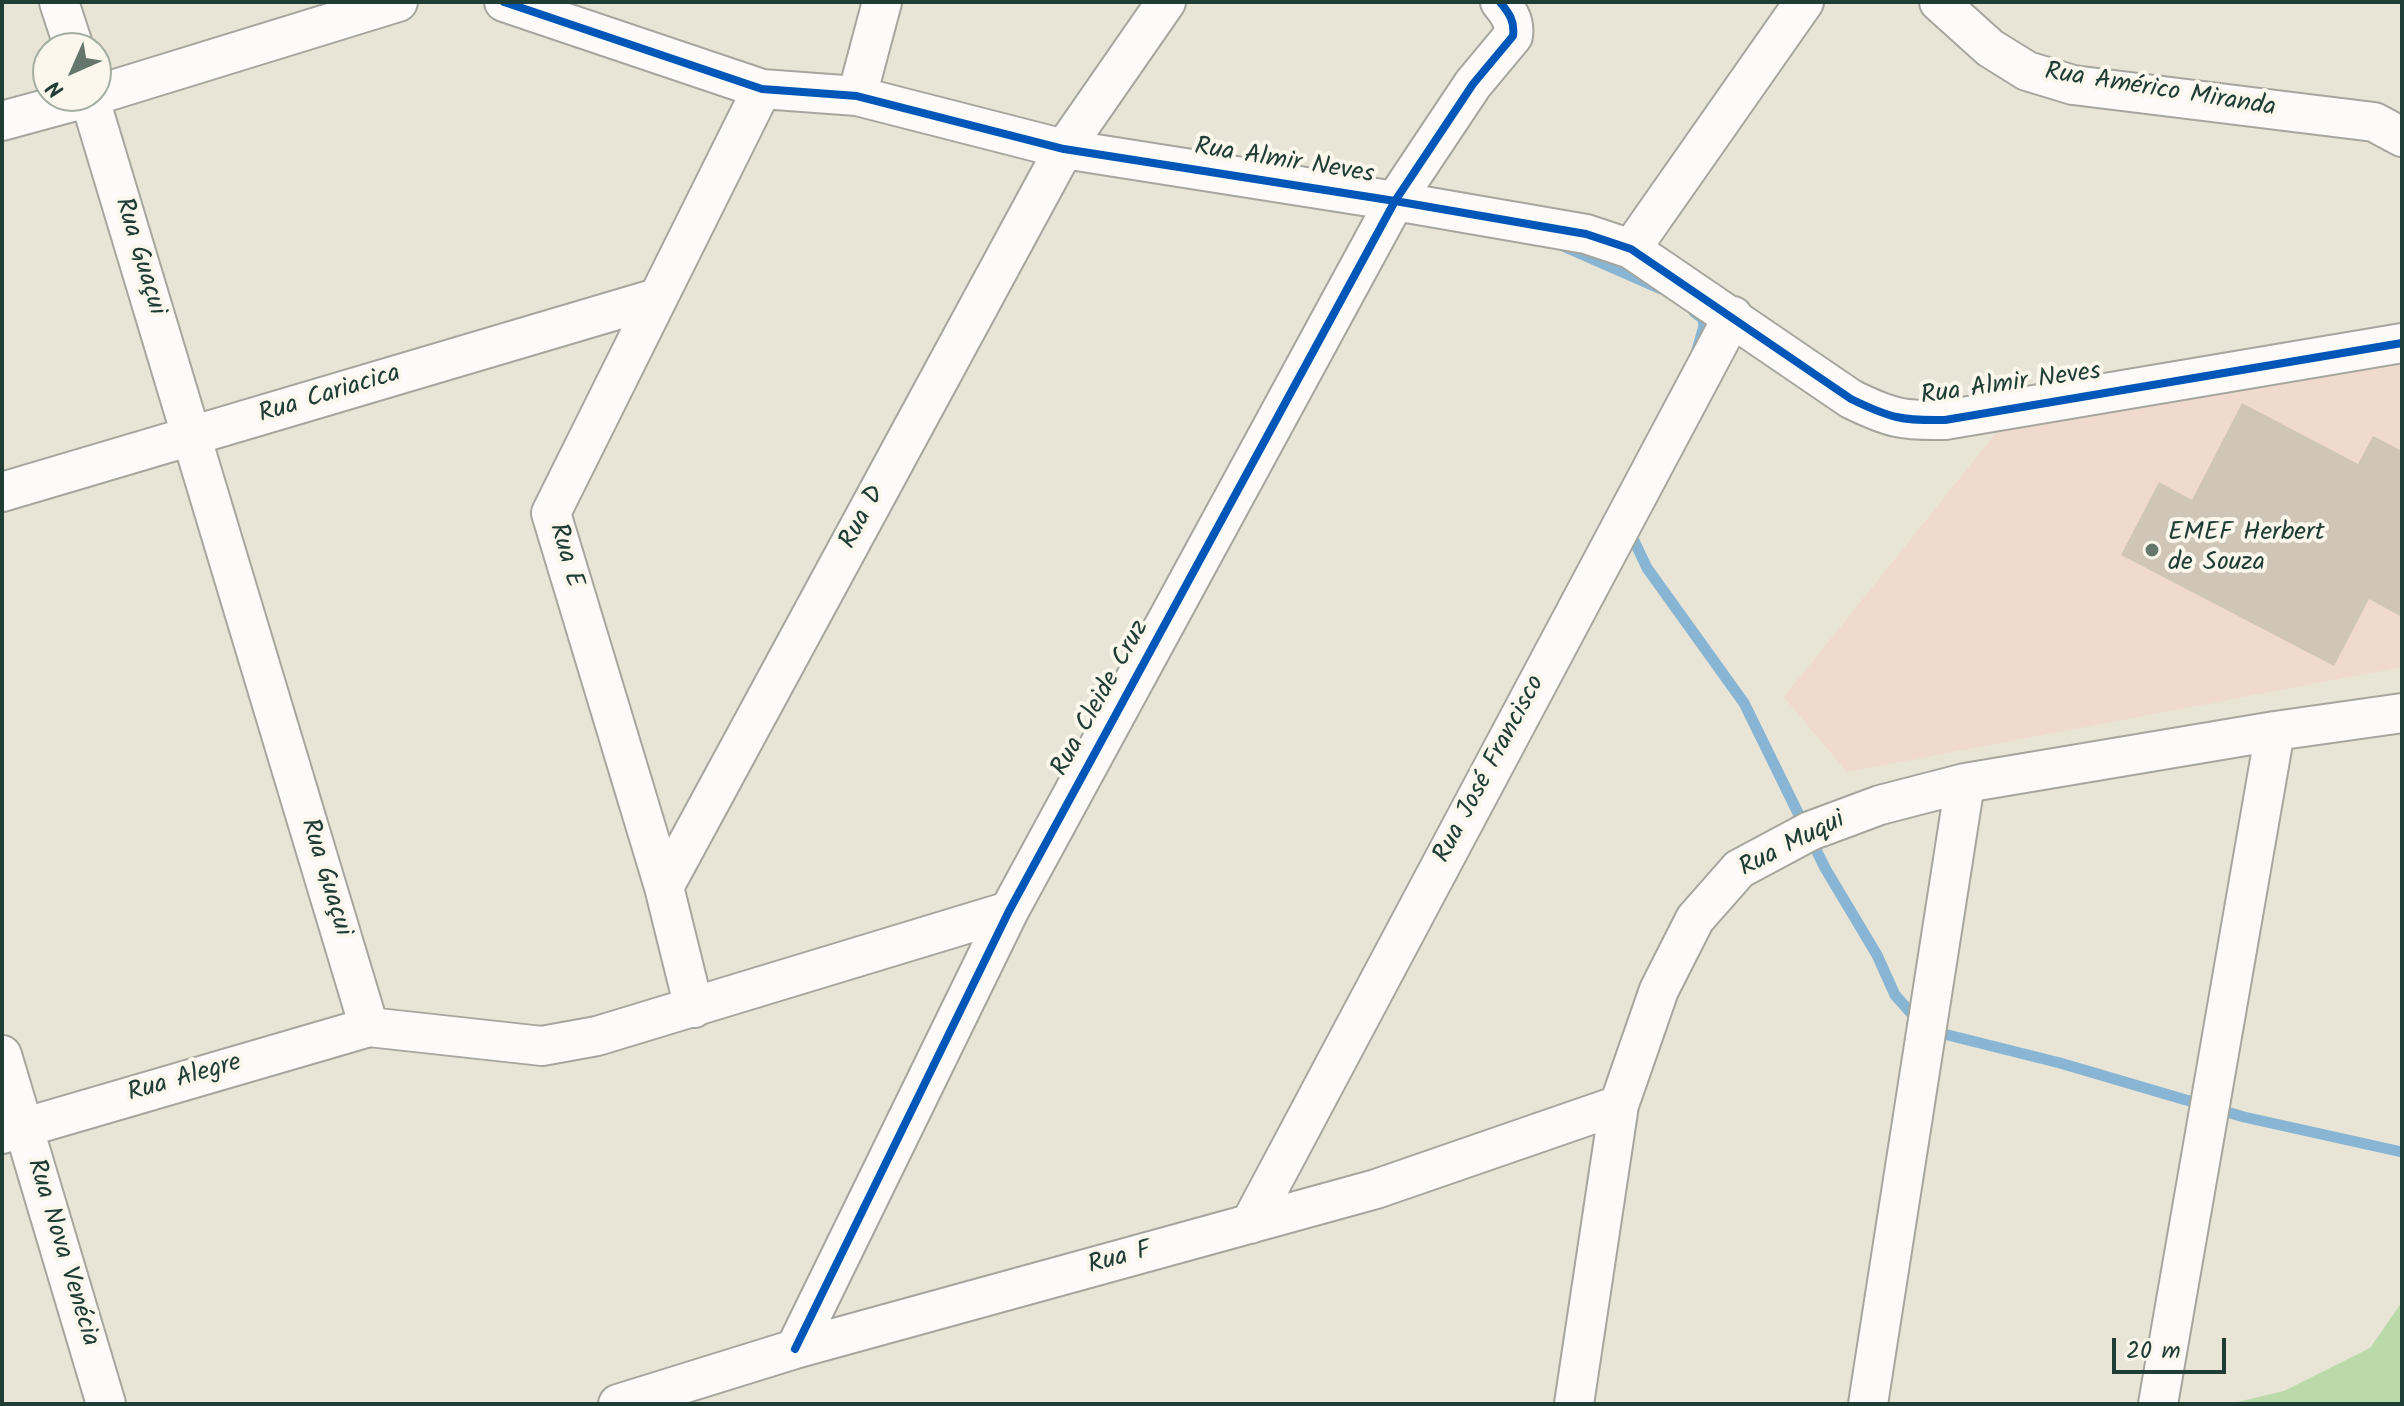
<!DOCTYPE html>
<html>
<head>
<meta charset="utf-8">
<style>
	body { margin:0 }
	#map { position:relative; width:2404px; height:1406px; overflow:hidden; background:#e8e4d6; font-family:Kalam,sans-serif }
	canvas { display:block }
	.frame { position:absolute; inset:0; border:4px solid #1f3d34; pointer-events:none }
	.north { position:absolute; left:32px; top:32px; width:80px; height:80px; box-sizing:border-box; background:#fbf7ec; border:2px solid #a3ada2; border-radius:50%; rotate:225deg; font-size:22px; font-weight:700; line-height:32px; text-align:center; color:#1f3d34 }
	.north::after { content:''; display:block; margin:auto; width:28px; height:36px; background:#65776d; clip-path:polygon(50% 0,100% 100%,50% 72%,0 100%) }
	.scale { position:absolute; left:2112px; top:1338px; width:114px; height:36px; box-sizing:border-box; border:4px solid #1f3d34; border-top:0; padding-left:10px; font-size:24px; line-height:28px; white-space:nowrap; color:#1f3d34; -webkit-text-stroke:6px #fbf7ec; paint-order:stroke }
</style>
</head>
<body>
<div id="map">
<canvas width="2404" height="1406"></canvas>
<div class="frame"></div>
<div class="north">N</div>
<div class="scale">20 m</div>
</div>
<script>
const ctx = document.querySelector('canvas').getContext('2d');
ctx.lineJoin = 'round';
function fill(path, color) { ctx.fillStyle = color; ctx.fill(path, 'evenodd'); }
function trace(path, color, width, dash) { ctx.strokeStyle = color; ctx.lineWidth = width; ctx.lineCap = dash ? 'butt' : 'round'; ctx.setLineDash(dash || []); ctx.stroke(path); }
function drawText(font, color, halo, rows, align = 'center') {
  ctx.font = font + ' Kalam,sans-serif'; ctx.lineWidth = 8; ctx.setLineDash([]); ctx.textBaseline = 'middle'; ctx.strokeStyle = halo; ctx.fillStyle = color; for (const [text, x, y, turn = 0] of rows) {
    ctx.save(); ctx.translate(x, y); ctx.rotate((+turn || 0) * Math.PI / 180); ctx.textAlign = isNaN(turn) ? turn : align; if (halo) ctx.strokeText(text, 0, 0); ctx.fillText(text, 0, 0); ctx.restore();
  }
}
const built = new Path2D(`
	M2402,355V667L1847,772L1784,697L1996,433Z`);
const green = new Path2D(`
	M2402,1302V1404H2229L2284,1391L2370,1348Z`);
const stream = new Path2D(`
	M1563,246L1661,289
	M1694,312L1703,319L1704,326L1697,350
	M1628,528L1647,568L1744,703L1825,868L1877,955L1895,995L1911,1013L1944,1034L2060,1063L2244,1117L2402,1152`);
const building = new Path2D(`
	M2242,403L2358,464L2373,436L2402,451V617L2369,599L2334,666L2121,555L2159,482L2192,500Z`);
const minor = new Path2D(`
	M59,2L74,48
	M504,2L762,89L857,96L1064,149L1395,201L1586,234L1631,249L1851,399C1890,418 1902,421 1945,420L2402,343
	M1939,2L1990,48L2027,71L2073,85L2374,122L2402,137
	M96,95L398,2
	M89,96L369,1027
	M857,96L882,2
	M2,121L94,96
	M1631,249L1804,2
	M2,492L657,298
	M664,887L1064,149L1166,2
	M694,1008L664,887L551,513L762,89
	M2,1055L106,1404
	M2,1134L369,1027L542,1046L597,1036L1009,911
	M1250,1224L1733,316
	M795,1349L1009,911L1395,201L1473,84L1513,36C1515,21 1509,13 1500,2
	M618,1404L795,1349L1376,1189L1619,1105
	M1574,1404L1619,1105L1659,990L1695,919L1739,869L1810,831L1880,805L1965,783L2275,731L2402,713
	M1868,1404L1965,783
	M2158,1404L2275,731`);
const cycleway = new Path2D(`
	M504,2L762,89L857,96L1064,149L1395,201L1586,234L1631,249L1851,399C1890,418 1902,421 1945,420L2402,343
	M795,1349L1009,911L1395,201L1473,84L1513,36C1515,21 1509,13 1500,2`);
const markers = [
	[2152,550,8,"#65776d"]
];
const streetNames = [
	["Rua Américo Miranda",2160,92,9],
	["Rua Almir Neves",1284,163,9],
	["Rua Guaçui",138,257,73],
	["Rua Almir Neves",2011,386,-8],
	["Rua Cariacica",330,396,-17],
	["Rua D",864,518,-62],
	["Rua E",564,556,74],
	["Rua Cleide Cruz",1102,699,-61],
	["Rua José Francisco",1491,770,-62],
	["Rua Muqui",1793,846,-27],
	["Rua Guaçui",324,878,73],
	["Rua Alegre",185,1080,-16],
	["Rua Nova Venécia",61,1253,73],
	["Rua F",1120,1260,-15]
];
const poiNames = [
	["EMEF Herbert",2168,535],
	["de Souza",2168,565]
];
fill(built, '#f0dacd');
fill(green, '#bbdaaa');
trace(stream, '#88b5d3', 11);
fill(building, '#d0c6b7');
trace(minor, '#a5a69d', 42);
trace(minor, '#fcfbf9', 38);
trace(cycleway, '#0057b8', 8);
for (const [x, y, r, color] of markers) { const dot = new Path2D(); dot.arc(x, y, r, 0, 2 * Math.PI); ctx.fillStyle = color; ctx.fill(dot); trace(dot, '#fbf7ec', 3); }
drawText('26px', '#1f3d34', '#fbf7ec', streetNames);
drawText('26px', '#1f3d34', '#fbf7ec', poiNames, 'left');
</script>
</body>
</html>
